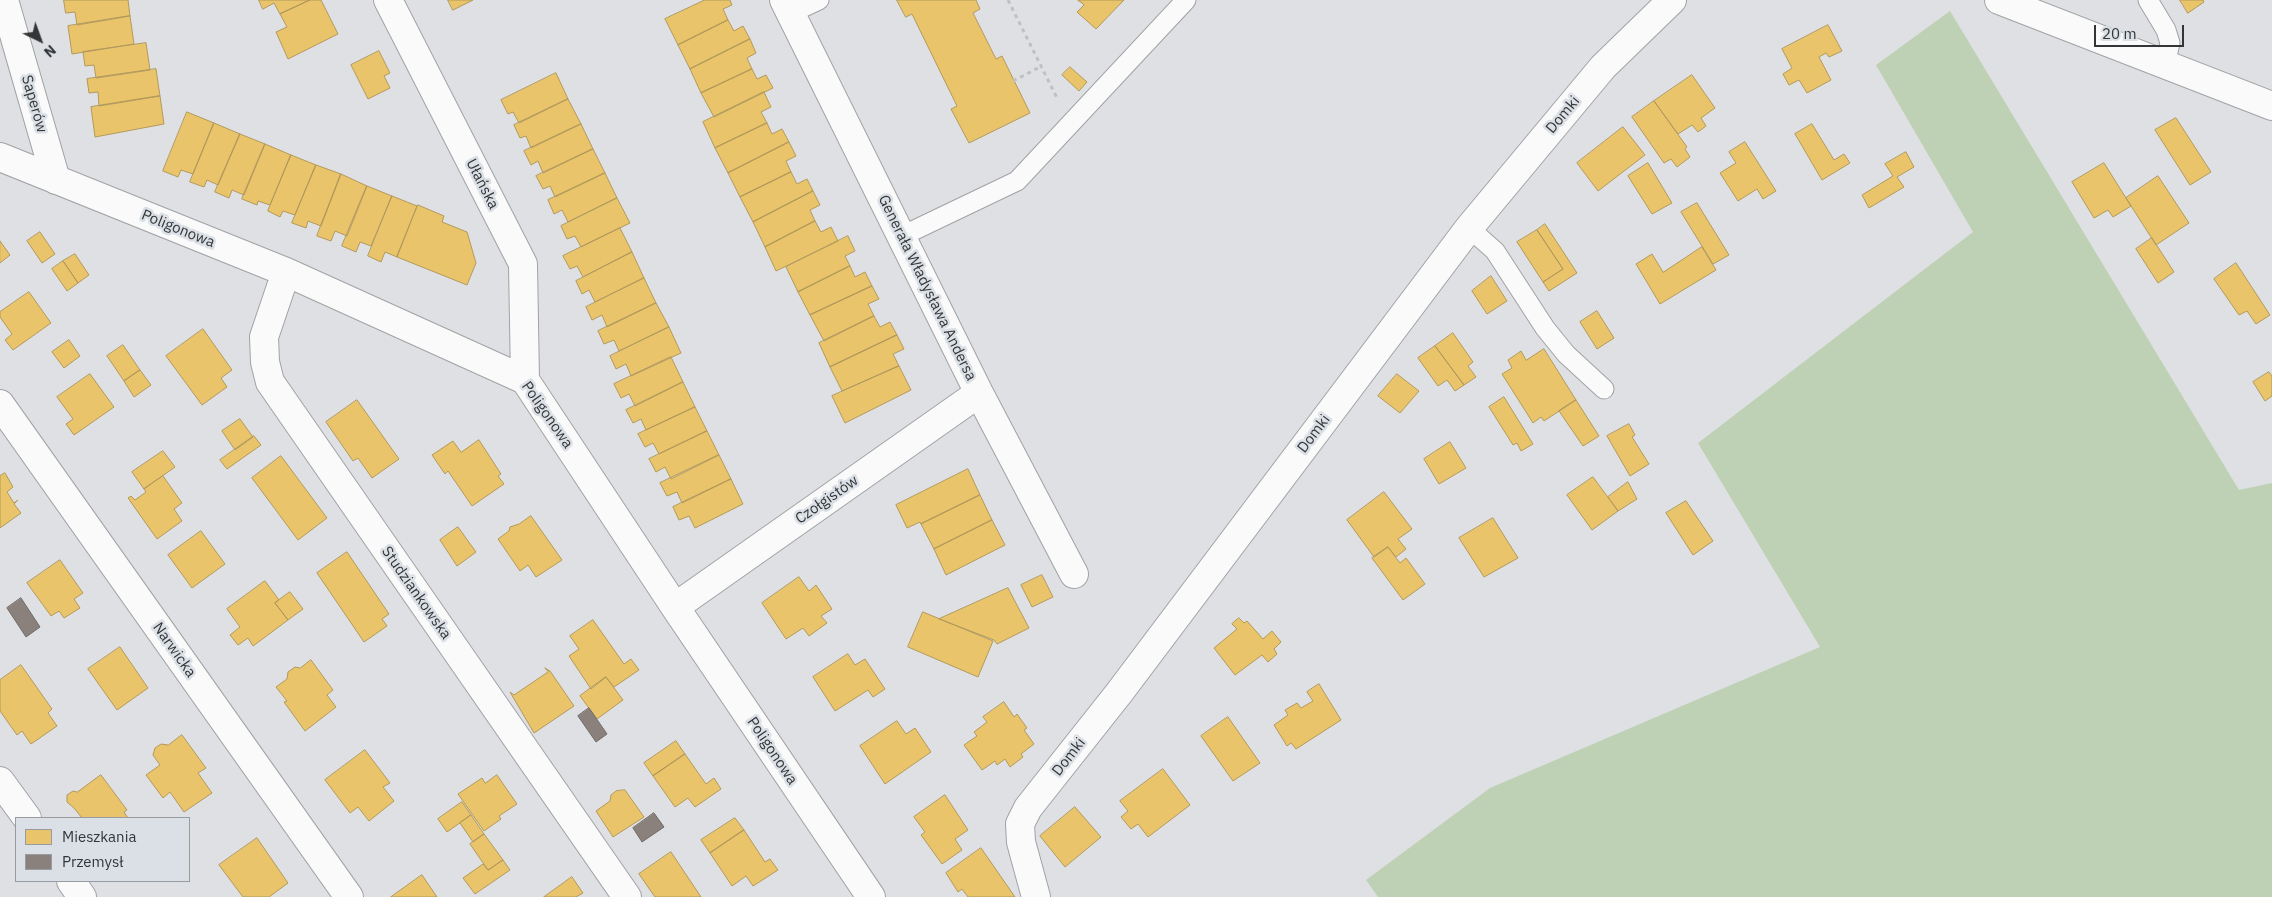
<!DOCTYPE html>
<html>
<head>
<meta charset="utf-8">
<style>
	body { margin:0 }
	#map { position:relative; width:2272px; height:897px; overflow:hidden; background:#dee0e3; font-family:"IBM Plex Sans",sans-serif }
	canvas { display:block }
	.legend { position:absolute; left:15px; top:817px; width:175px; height:65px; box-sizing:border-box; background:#dbe0e6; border:1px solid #989ca0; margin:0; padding:6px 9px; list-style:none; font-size:15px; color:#333537 }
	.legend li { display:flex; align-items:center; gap:10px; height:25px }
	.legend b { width:25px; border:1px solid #989ca0 }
	.north { position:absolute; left:15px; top:15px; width:50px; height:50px; -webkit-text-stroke:4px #dbe0e6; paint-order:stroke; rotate:138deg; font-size:14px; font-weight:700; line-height:20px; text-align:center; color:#333537 }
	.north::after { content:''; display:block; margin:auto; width:18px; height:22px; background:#333537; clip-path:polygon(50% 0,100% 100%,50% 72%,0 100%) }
	.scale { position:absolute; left:2094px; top:25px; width:90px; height:22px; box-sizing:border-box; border:2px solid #333537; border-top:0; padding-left:6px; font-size:15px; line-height:18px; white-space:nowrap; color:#333537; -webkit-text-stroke:4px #dbe0e6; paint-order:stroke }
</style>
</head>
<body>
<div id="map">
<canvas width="2272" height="897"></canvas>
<ul class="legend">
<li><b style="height:14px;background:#e9c46a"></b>Mieszkania</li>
<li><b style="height:14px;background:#8a817c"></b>Przemysł</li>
</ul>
<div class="north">N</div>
<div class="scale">20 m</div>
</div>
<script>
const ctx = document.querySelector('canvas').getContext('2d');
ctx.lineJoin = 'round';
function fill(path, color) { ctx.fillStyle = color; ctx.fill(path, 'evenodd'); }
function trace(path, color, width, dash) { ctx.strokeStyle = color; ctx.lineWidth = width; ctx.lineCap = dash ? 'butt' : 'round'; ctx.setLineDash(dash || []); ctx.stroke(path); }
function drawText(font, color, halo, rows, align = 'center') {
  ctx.font = font + ' "IBM Plex Sans",sans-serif'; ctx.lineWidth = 5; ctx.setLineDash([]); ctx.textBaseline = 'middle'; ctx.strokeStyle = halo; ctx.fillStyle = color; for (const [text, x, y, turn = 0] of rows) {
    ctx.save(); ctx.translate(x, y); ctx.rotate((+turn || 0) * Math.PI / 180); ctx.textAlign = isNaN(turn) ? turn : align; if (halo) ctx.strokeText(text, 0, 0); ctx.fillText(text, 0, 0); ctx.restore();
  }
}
const green = new Path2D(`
	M1950,11L2239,490L2272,483V897H1378L1366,880L1490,788L1820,647L1698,443L1973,232L1876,65Z`);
const homes = new Path2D(`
	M64,0H128L130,16L77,25L75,12L66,13Z
	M259,0H310L280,14L274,3L263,9Z
	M310,0H321L338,34L288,59L276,32L287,27L280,14Z
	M448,0H473L453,10Z
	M705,0H730L732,5L723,9L728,20L678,45L665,19Z
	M897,0H976L980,9L973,13L996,59L1002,56L1030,113L969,143L951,109L957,106L912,14L906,17Z
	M1078,0H1124L1096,29L1077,12L1084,5Z
	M2180,0H2203L2204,2L2188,13Z
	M130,16L134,44L72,54L68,26Z
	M728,20L734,31L743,26L750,39L690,69L678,45Z
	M1828,25L1842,51L1829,57L1826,53L1819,57L1831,80L1807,93L1799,80L1789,85L1783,74L1792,68L1782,49Z
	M750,39L756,53L747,58L752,69L701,93L690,69Z
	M146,43L150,70L96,78L94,65L85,66L83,52Z
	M379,51L390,73L384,76L390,88L368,99L351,65Z
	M1070,67L1087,82L1079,91L1062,75Z
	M156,69L160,96L99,106L98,92L89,93L87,79Z
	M752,69L757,79L766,75L773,88L714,117L701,93Z
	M556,73L568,99L519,123L513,112L508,114L501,100Z
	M1692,75L1715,108L1701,118L1706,126L1698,132L1692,125L1678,134L1654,101Z
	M764,92L771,107L761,112L767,123L715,148L703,122Z
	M160,96L164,124L95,137L91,107Z
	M568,99L581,124L531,148L526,136L520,138L514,125Z
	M1654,101L1687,147L1685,149L1690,157L1677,167L1671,159L1664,163L1632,117Z
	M187,112L214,123L193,174L181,170L178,177L163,171Z
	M2176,118L2211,172L2190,185L2155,130Z
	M214,123L240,134L218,185L207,180L204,187L190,182Z
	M767,123L772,134L782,129L789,142L728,173L715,148Z
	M581,124L593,149L543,173L538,161L531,165L524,151Z
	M1812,124L1834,160L1844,154L1850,163L1822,180L1795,134Z
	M1623,127L1645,155L1598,191L1577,163Z
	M240,134L265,144L244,195L232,190L229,198L215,192Z
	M789,142L796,156L786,161L791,172L740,197L728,173Z
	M1745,142L1776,191L1763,199L1757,189L1738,201L1720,173L1736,163L1729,152Z
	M265,144L291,155L270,205L258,201L257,205L242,199Z
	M593,149L605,173L555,197L550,186L543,189L536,176Z
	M1906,152L1914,167L1897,177L1904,187L1869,208L1862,195L1893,176L1885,164Z
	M291,155L316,165L295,215L283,211L280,217L268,211Z
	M1648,163L1672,203L1652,214L1628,176Z
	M2104,163L2131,206L2113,217L2108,210L2094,218L2072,182Z
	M316,165L341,174L321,226L308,221L306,228L292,223Z
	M791,172L797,184L807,179L813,191L753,222L740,197Z
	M605,173L617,198L568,222L562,210L554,214L548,200Z
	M341,174L367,186L347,236L335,231L331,241L317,236Z
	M2158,176L2189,223L2156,245L2126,198Z
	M367,186L392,196L371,246L360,242L356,252L342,246Z
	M813,191L820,205L810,210L815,221L765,247L753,222Z
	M392,196L417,206L397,257L385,252L381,262L368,256Z
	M617,198L630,223L581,247L575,236L567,239L561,226Z
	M1697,203L1729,255L1713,264L1681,212Z
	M418,205L444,216L442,222L467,232L476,263L467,285L397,257Z
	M815,221L821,232L831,227L838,241L776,271L765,247Z
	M1545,224L1577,273L1549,291L1543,282L1563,269L1537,230Z
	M620,228L632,252L583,277L577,266L570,269L563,256Z
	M1537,230L1563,269L1543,282L1517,242Z
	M40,232L55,254L42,263L27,241Z
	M848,236L855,251L845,256L850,266L798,292L786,267Z
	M2152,238L2174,272L2158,283L2136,249Z
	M0,241L10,255L0,263Z
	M1702,247L1716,270L1660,304L1636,264L1652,254L1663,272Z
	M632,252L644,278L595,302L589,290L582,294L576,281Z
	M75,254L89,275L78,283L63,261Z
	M63,261L78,283L67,291L52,269Z
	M2236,263L2270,315L2256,324L2247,311L2239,315L2214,279Z
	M850,266L855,277L865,272L872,286L810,315L798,292Z
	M1491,276L1507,301L1487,314L1472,291Z
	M644,278L656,303L607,327L602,315L592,320L586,307Z
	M872,286L879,299L868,304L874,316L824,341L810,315Z
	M29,292L51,323L13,350L5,340L12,334L0,317V312Z
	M656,303L669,327L619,351L614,340L604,344L598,331Z
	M1597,311L1614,338L1597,349L1580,322Z
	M874,316L880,327L890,322L897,335L830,367L819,343Z
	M669,327L681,353L631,376L626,364L616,369L610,356Z
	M203,329L232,370L221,378L227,387L202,405L166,356Z
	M1453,333L1473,362L1468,366L1476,377L1464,385L1435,346Z
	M897,335L904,349L893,354L899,366L842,391L830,367Z
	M69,340L80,356L64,368L52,352Z
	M123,345L140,370L124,381L107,356Z
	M1435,346L1464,385L1455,391L1447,380L1438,386L1418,358Z
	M1544,349L1576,400L1544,421L1541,417L1533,423L1502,374L1512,368L1508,360L1521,351L1526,360Z
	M671,357L683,382L635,406L629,394L621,398L614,384Z
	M899,366L911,390L845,423L832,396Z
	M140,370L151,385L134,397L124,381Z
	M2269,372L2272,376V396L2265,401L2253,382Z
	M90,374L114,407L74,435L66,424L73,419L57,397Z
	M1397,374L1419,391L1400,413L1378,396Z
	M683,382L695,407L646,430L641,419L633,423L626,410Z
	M1504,397L1533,444L1521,451L1517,443L1513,445L1489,407Z
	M357,400L399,459L372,478L358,458L353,461L326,422Z
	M1576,400L1599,436L1583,446L1559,411Z
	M695,407L707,431L659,454L653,443L645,447L638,434Z
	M240,419L253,437L235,450L222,431Z
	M1629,424L1635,435L1632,437L1649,464L1630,476L1607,436Z
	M707,431L719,455L671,479L665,467L656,472L649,459Z
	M254,436L261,445L227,469L220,460Z
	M479,440L501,474L498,476L504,484L472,506L448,471L445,474L432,455L453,441L461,452Z
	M1450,442L1466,468L1439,484L1424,459Z
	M163,451L175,467L144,489L132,472Z
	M719,455L731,479L682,503L677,492L667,496L660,483Z
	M281,456L327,518L298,540L252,478Z
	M968,469L980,495L921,524L920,522L907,528L896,505Z
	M5,473L13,487L7,492L14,503L18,500L14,504L21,513L0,528V476Z
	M163,476L182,503L174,509L182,521L157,539L128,498L131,496L135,500L146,492L144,489Z
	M1593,477L1618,511L1592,530L1567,495Z
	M731,479L743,504L695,528L689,516L679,520L673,507Z
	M1628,482L1637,499L1618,511L1608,497Z
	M1384,492L1412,529L1398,539L1406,549L1396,557L1388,547L1374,557L1347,520Z
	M980,495L992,520L934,549L921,524Z
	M1686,501L1713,541L1693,555L1666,513Z
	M531,516L562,560L536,577L528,565L520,571L498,539L509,531L510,527L519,524Z
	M1493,518L1518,558L1484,577L1459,538Z
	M992,520L1005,545L946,575L934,549Z
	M458,527L476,552L457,566L440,540Z
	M201,531L225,564L192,588L168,555Z
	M1388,547L1400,563L1406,558L1425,584L1403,600L1372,558Z
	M347,552L389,614L382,619L387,626L364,642L317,573Z
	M60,560L83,593L74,599L80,608L64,618L59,611L51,616L27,583Z
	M1042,575L1053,597L1032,607L1021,585Z
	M799,577L809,591L816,585L832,609L821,616L827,623L809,636L803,628L786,639L762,603Z
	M265,581L279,600L275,603L288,620L253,646L248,638L238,645L230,635L240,627L227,609Z
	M1008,588L1029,628L997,644L994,640L939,619Z
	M290,592L303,609L288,620L275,603Z
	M923,612L993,641L978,677L908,647Z
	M1239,618L1244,623L1247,621L1263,639L1272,631L1281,642L1274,649L1277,654L1268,662L1262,655L1235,675L1214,648L1237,629L1232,624Z
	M593,620L624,664L631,659L639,670L614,687L606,677L591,689L569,656L579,649L570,636Z
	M120,647L148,688L117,710L88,669Z
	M848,654L855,665L865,659L885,689L873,697L868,690L835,711L813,677Z
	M311,660L333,690L327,695L336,707L305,731L284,702L287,701L276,687L287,679L288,672L295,667L300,668Z
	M21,665L52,709L48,713L57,726L31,744L22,731L17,735L0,711V680Z
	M545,668L550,671L574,706L534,733L510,692L514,695L548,672Z
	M606,677L623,700L597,719L580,696Z
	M1319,684L1341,720L1296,749L1291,743L1287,746L1274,725L1288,715L1285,710L1297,703L1301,708L1313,701L1307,692Z
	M1004,702L1014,717L1017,714L1027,728L1024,730L1034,744L1021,754L1023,757L1010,767L1005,759L997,765L995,761L982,770L964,745L977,736L974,732L987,722L983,717Z
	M1228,717L1260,763L1233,781L1201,736Z
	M897,721L906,734L915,728L931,752L885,784L860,746Z
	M182,735L206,768L198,773L212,793L184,812L170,792L163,798L146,775L160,765L153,755L155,748L161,744L168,745Z
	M676,741L685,754L653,776L644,763Z
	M365,750L390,783L383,787L394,801L369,821L358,807L350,813L325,780Z
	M685,754L706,784L714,778L721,789L695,807L688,798L675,807L653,776Z
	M1163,769L1190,805L1148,837L1138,824L1131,829L1121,817L1128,811L1120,801Z
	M101,775L127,810L124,812L128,818H82L74,808L67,802V795L73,791L77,792Z
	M497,775L517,804L499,816L501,819L484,831L458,794L482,778L485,783Z
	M625,790L644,817L613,837L596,811L610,801L611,795L616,791Z
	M945,795L968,830L955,839L962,850L942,864L921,835L925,832L914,817Z
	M462,802L471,815L447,832L438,819Z
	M1075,807L1101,837L1065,867L1040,836Z
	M471,815L484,834L473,842L460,823Z
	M735,818L744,830L710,853L701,840Z
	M744,830L765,862L770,859L778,870L753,886L746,876L732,886L710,853Z
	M484,834L503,860L488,870L470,844Z
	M257,838L288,883L269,897H243L219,865Z
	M981,848L1015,897H968L962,889L958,892L946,873Z
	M671,852L701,897H655L639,874Z
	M503,860L510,870L475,894L463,878L483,864L488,870Z
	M422,875L437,897H391Z
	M572,877L583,893L576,897H544Z`);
const industry = new Path2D(`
	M21,598L40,627L26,637L7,608Z
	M589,708L607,734L596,742L578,716Z
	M654,813L664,827L642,842L633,828Z`);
const path = new Path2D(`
	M1008,0L1058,100
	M1013,81L1040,67`);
const lane = new Path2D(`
	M2148,0L2166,30L2170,43L2165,65
	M791,13L819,0
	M1469,228L1495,251L1545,328L1566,354L1604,389
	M902,236L1017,181L1186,0`);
const street = new Path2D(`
	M4,0L56,180
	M388,0L523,264L525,380
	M784,0L979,393L1074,574
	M1999,0L2272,106
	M0,157L286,272L525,380L675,607L871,897
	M286,272L264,337L265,362L270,382L627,897
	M0,404L349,897
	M675,607L979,393
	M0,781L27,818
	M71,881L82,897
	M1036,897L1021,842L1020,824L1028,808L1119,693L1469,228L1603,67L1672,0`);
const streetNames = [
	["Saperów",34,104,74],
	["Domki",1563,115,-50],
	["Ułańska",482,184,63],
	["Poligonowa",178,229,22],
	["Generała Władysława Andersa",927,288,64],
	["Poligonowa",547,415,55],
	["Domki",1314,434,-53],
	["Czołgistów",827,500,-35],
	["Studziankowska",416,593,55],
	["Narwicka",174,650,55],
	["Poligonowa",772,751,56],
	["Domki",1069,757,-52]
];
fill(green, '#bed1b4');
fill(homes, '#e9c46a');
trace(homes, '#b2995b', 1);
fill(industry, '#8a817c');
trace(industry, '#706a67', 1);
trace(lane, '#a0a2a4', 21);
trace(street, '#a0a2a4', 30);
trace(path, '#c0c0c1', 3, [4, 4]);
trace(lane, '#fafafb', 19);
trace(street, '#fafafb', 28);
drawText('15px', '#333537', '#dbe0e6', streetNames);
</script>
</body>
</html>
